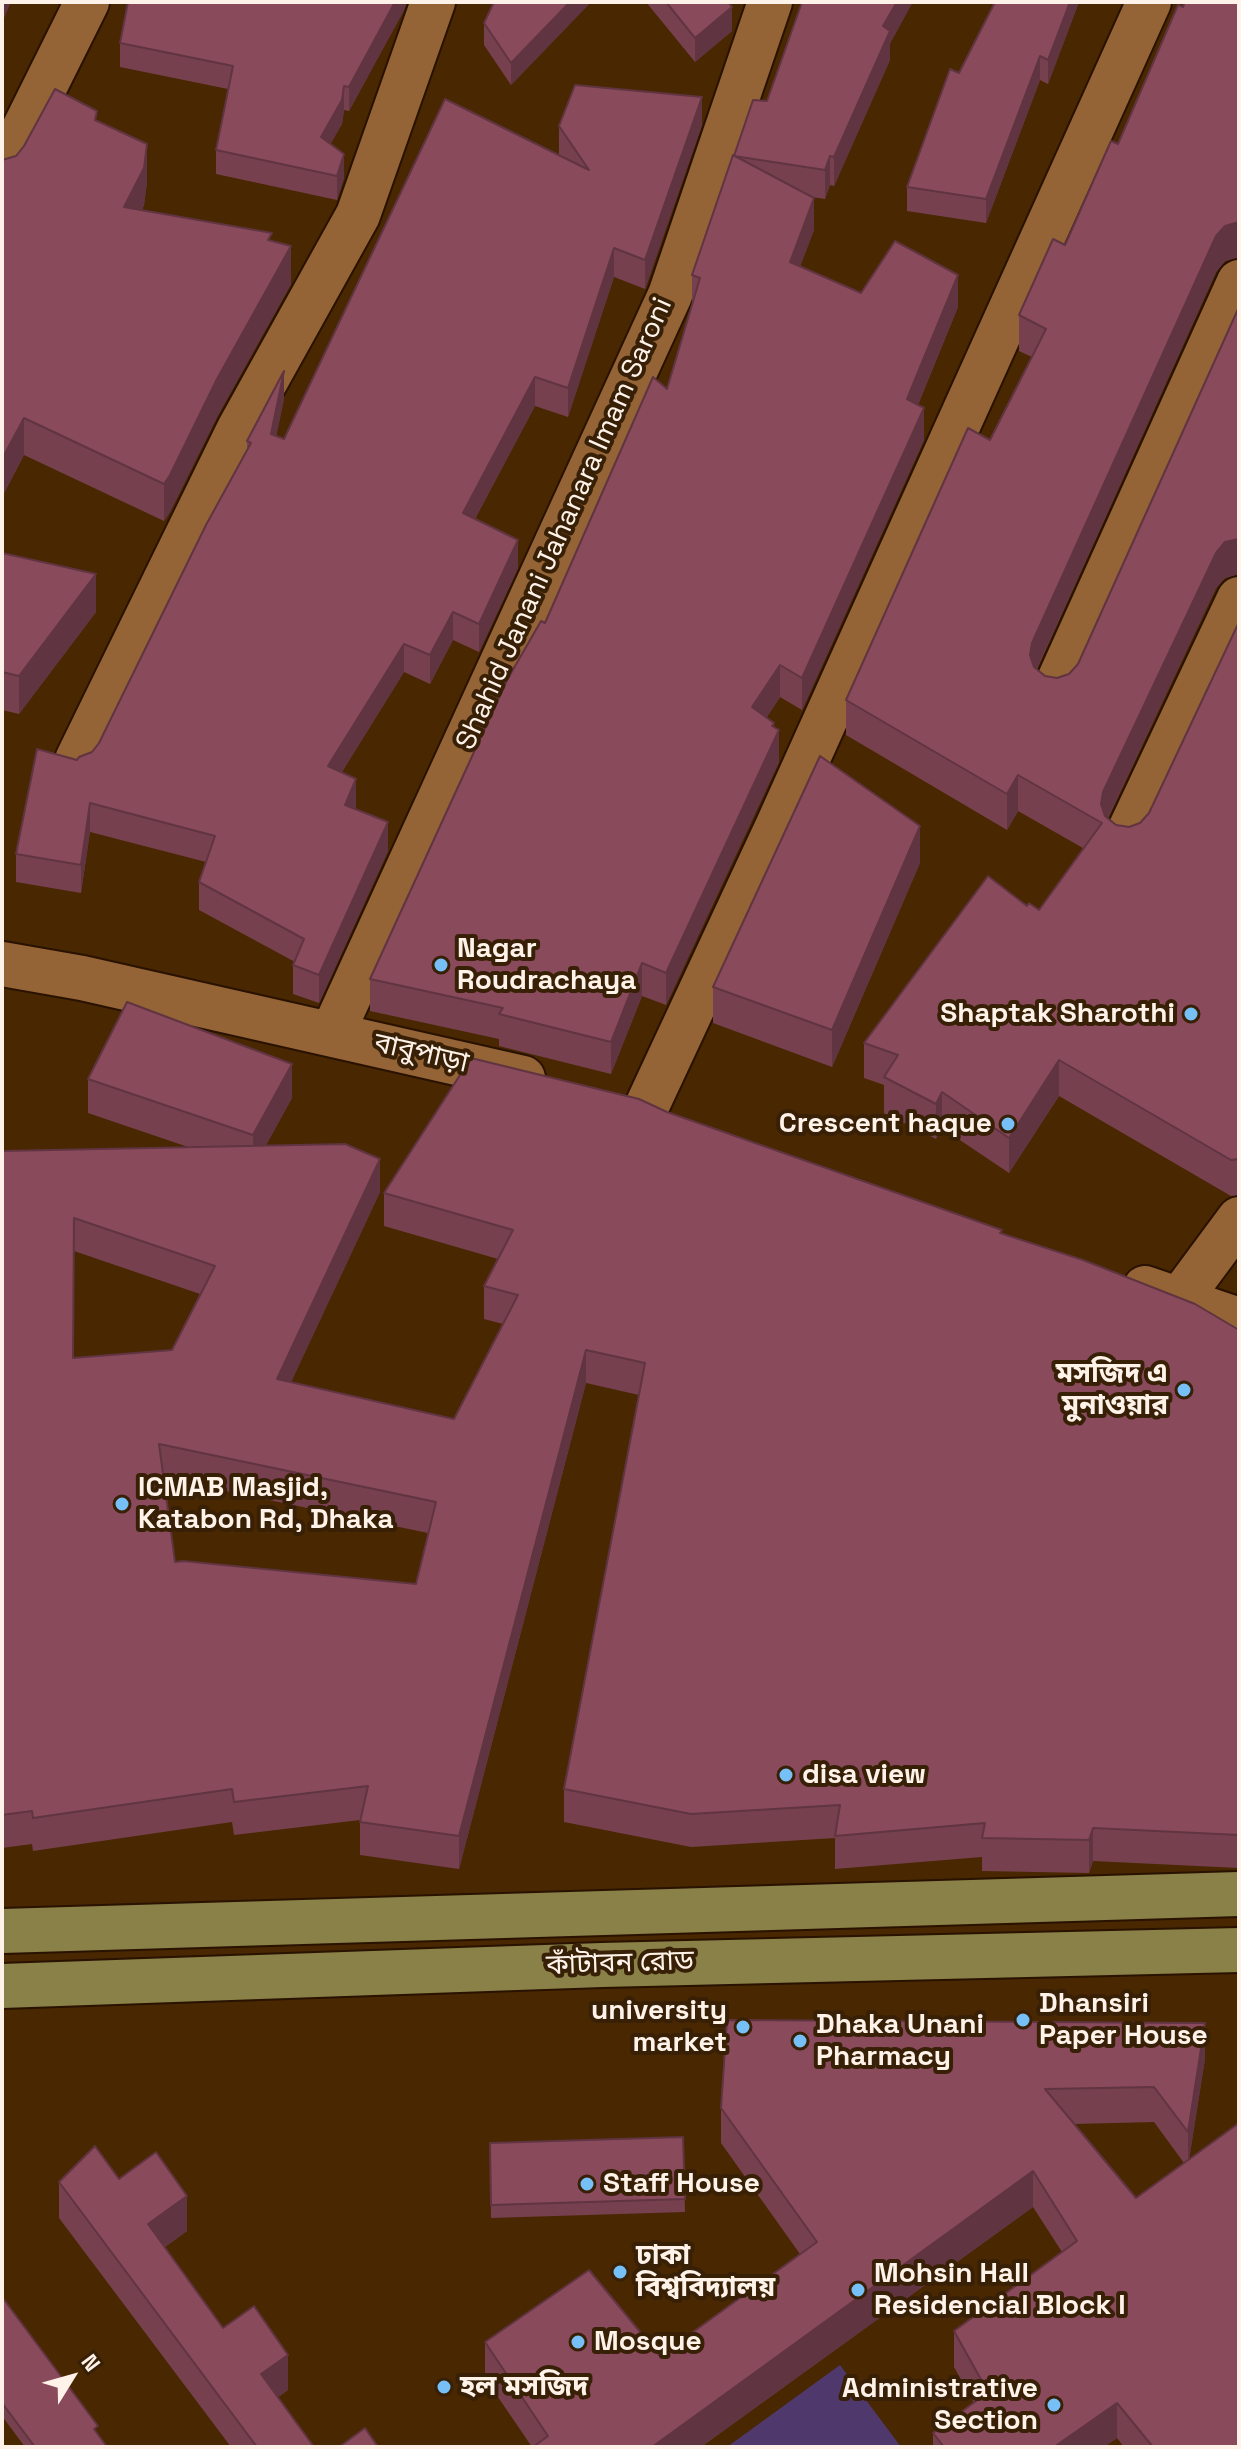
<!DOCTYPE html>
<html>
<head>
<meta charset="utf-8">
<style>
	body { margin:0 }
	#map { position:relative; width:1241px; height:2449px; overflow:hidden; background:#492701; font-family:"Space Grotesk",sans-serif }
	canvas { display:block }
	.frame { position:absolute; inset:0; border:4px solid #fef2e9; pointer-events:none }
	.north { position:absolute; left:32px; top:2337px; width:80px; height:80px; -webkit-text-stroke:6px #382007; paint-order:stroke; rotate:53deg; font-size:22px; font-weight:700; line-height:32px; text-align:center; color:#fef2e9 }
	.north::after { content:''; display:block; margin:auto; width:28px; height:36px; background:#fef2e9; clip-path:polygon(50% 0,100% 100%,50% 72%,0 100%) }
</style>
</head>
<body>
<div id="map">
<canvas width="1241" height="2449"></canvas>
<div class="frame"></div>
<div class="north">N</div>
</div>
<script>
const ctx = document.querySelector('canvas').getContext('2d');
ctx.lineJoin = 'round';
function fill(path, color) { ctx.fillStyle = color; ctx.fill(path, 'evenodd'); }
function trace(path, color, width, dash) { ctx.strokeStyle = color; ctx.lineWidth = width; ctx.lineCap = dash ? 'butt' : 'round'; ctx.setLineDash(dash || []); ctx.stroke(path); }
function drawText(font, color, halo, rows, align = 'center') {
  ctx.font = font + ' "Space Grotesk","Noto Sans Bengali",sans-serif'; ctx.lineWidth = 8; ctx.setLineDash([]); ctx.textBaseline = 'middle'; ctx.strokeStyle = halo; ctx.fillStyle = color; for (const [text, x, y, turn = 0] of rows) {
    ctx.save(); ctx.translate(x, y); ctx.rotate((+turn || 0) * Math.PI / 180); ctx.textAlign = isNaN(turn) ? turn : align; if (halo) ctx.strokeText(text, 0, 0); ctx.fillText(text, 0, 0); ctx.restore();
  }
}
const green = new Path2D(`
	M840,2365L901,2447H727Z`);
const minor = new Path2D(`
	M2,173L87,2
	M1055,689L1239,282
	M77,760L239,429L358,215L433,2
	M1126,838L1239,599
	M2,964L82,978L523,1078
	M332,1034L670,295L770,2
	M646,1108L777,827L1149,2
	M1145,1288L1239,1320
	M1179,1300L1239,1219`);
const major = new Path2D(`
	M2,1931L1239,1894
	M2,1986L602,1965L1239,1950`);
const wall = new Path2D(`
	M128,2H407L403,12L349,111L344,110L342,124L330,144L344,178L337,200L216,174V150L228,89L120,67V43Z
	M494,2H591L511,85L484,45V23Z
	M646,2H728L732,31L695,62Z
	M995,2H1079L1048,84L1040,80L986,223L907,211V187L959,73Z
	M1239,2V257L1225,261L1216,272L1037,669L1045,676L1057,678L1069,674L1078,664L1239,307V574L1225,578L1216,588L1108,818L1116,825L1129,827L1140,823L1149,813L1239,622V1195L1231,1196L1059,1096L1009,1173L942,1128L936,1139L884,1113V1085L864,1078V1043L1027,906L1039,910L1083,848L1018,811L1007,830L846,735V700L990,440L1032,357L1019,351V315L1065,245L1118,144L1183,7Z
	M890,44V60L834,186L830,185L825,199L812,197L814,230L800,266L861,293L958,307L918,405L924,440L802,710L780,697L767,717L774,727L779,762L666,1005L642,996L611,1074L499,1046V1039L370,1011V979L545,623L667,389L692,304V275L734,155L767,101Z
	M97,121L147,182L144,205L142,210L272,241L291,284L217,417L170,512L164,521L24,455L2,497V160L16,156Z
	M702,125L645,289L614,277L568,417L535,406L475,519L518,568L479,652L453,640L430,684L404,672L342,772L356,807L355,809L388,851L319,1003L293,994V965L295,962L199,910V882L206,862L90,832L81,893L16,882V854L77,760L92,752L99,743L247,450V441L284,399L276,436L284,439L559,155V126Z
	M2,553L96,612L19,714L2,710Z
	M920,863L832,1067L713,1023V987Z
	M88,1079L292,1098L266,1145L380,1192L291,1382L454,1419L503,1324L484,1319V1286L498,1259L384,1226V1193L667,1112L1002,1234L1239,1330V1868L1093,1861L1089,1873L982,1871V1857L835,1869V1838L691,1847L564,1822V1789L639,1395L586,1383L459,1869L360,1855V1820L234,1835L232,1822L33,1851L32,1844L2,1848V1151L188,1147L88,1113ZM74,1251L200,1294L172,1350L74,1358ZM163,1478L428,1533L416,1584L175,1562Z
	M1205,2059L1189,2159L1239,2447H1124L1117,2438L1104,2447H933V2433L974,2403L954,2367V2331L1062,2252L1033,2207L701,2447H532L485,2378V2342L660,2356L800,2254L721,2143V2108ZM1154,2122L1184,2163L1136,2198L1074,2124Z
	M683,2137L685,2212L491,2218L490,2143Z
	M119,2179L187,2231L165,2247L223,2328L288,2390L278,2397L314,2447H231L59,2218V2182Z
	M2,2297L98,2435L107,2447H25L2,2416Z`);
const shadedWall = new Path2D(`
	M2,2H11L2,23Z
	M395,2H407L403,12L349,111V87Z
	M570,2H591L511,85V63Z
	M897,2H913L890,44V60L834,186V157L883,26Z
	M1070,2H1079L1048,84V60Z
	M732,7V31L695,62V38Z
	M1040,56V80L986,223V199Z
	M344,86V110L342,124L321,161V137Z
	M702,97V125L645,289V260Z
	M147,144V182L144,205L124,245V207Z
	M344,154V178L337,200V176Z
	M830,156V185L825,199V170Z
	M814,198V230L790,294V262Z
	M1237,221V257L1225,261L1216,272L1032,679L1030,655L1032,643L1216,236L1225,226Z
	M291,246V284L217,417L170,512L164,521V484L217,379Z
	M614,248V277L568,417V388Z
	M958,275V307L907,431V399Z
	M284,371V399L271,463V434Z
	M535,377V406L463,541V513Z
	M924,408V440L802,710V678Z
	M24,418V455L2,497V459Z
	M1238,538V574L1225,578L1216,588L1103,827L1101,804L1103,792L1216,553L1225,542Z
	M518,540V568L479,652V624Z
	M96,574V612L19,714V676Z
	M453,612V640L430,684V655Z
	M404,644V672L328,794V766Z
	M780,665V697L752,739V707Z
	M774,723V741L779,730V762L666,1005V973Z
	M1018,775V811L1007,830V794Z
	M356,779V807L345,834V805Z
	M90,803V832L81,893V865Z
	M388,822V851L319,1003V975Z
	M920,826V863L832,1067V1030Z
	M642,963V996L611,1074V1042Z
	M1059,1060V1096L1009,1173V1138Z
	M292,1064V1098L253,1169V1135Z
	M942,1092V1128L936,1139V1104Z
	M380,1159V1192L277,1412V1379Z
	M586,1350V1383L459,1869V1836Z
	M1093,1828V1861L1089,1873V1840Z
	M1205,2023V2059L1188,2167V2132Z
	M1033,2171V2207L701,2447H652Z
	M187,2196V2231L148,2259V2224Z
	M288,2355V2390L261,2410V2374Z
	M1117,2403V2438L1104,2447H1054Z`);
const building = new Path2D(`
	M128,2H395L349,87L344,86L342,100L321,137L344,154L337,176L216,150L233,66L120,43Z
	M494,2H570L511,63L484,23Z
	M666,2H728L732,7L695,38Z
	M802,2H897L883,26L890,31L834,157L830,156L825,170L734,156L753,100L767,101Z
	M995,2H1070L1048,60L1040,56L986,199L907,187L950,69L959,73Z
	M1185,2H1239V222L1225,226L1216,236L1032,643L1030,655L1034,667L1045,676L1057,678L1069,674L1078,664L1239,307V539L1225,542L1216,553L1103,792L1101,804L1105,816L1116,825L1129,827L1140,823L1149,813L1239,622V1159L1231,1160L1059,1060L1009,1138L942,1092L936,1104L884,1077L898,1055L864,1043L988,876L1027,906L1029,903L1039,910L1102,823L1018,775L1007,794L846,700L968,428L990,440L1046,329L1019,315L1053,239L1065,245L1111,141L1118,144L1178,5L1183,7Z
	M575,85L702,97L645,260L614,248L568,388L535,377L463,513L518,540L479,624L453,612L430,655L404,644L328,766L356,779L345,805L388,822L319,975L293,965L304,939L199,882L215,836L90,803L81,865L16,854L37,749L77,760L79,757L92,752L99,743L206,525L251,443L247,441L284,371L271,434L284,439L445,99L589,170L559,126Z
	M55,89L97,111L95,120L147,144L144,168L124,207L272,233L268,240L291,246L217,379L170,475L164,484L24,418L2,459V160L16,156L24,146Z
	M733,155L814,198L790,262L861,293L895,241L958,275L907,399L924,408L802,678L780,665L752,707L774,723L772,726L779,730L666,973L642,963L611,1042L499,1014L503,1008L370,979L507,680L541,621L545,623L653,377L667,389L700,278L692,275Z
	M2,553L96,574L19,676L2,672Z
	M820,756L920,826L832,1030L713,987Z
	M127,1002L292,1064L253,1135L88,1079Z
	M471,1058L639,1099L667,1112L1002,1230L1000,1233L1083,1260L1195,1304L1239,1330V1835L1093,1828L1089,1840L982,1838L985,1823L835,1836L840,1805L691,1814L564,1789L645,1363L586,1350L459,1836L360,1822L368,1786L234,1802L232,1789L33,1818L32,1811L2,1815V1151L345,1144L380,1159L277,1379L454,1419L518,1295L484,1286L513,1230L384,1193ZM74,1218L215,1266L172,1350L73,1358ZM159,1444L436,1502L416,1584L183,1561L175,1562Z
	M727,2020L1205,2023L1188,2132L1154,2087L1045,2089L1136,2198L1239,2123V2447H1153L1117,2403L1054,2447H944L933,2433L988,2392L954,2331L1077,2241L1033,2171L652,2447H533L548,2436L485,2342L589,2270L660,2356L817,2242L721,2108Z
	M683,2137L685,2199L491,2205L490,2143Z
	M95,2146L119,2179L156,2152L187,2196L148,2224L223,2328L254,2306L288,2355L261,2374L314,2447H257L59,2182Z
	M2,2297L98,2426L94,2429L107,2447H35L2,2403Z
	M365,2428L378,2447H339Z`);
const markers = [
	[441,965,8,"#76c0f7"],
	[1191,1014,8,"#76c0f7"],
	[1008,1124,8,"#76c0f7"],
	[1184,1390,8,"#76c0f7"],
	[122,1504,8,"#76c0f7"],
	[786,1775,8,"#76c0f7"],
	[1023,2020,8,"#76c0f7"],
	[743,2027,8,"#76c0f7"],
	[800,2041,8,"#76c0f7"],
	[587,2184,8,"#76c0f7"],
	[620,2272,8,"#76c0f7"],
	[858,2290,8,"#76c0f7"],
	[578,2342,8,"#76c0f7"],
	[444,2387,8,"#76c0f7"],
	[1054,2405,8,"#76c0f7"]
];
const streetNames = [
	["Shahid Janani Jahanara Imam Saroni",565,524,-66],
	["বাবুপাড়া",421,1054,13],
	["কাঁটাবন রোড",620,1964,-2]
];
const poiNames = [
	["Nagar",457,949],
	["Roudrachaya",457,981],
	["Shaptak Sharothi",1175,1014,"right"],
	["Crescent haque",992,1124,"right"],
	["মসজিদ এ",1168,1374,"right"],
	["মুনাওয়ার",1168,1406,"right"],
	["ICMAB Masjid,",138,1488],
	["Katabon Rd, Dhaka",138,1520],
	["disa view",802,1775],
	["Dhansiri",1039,2004],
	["Paper House",1039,2036],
	["university",727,2011,"right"],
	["market",727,2043,"right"],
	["Dhaka Unani",816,2025],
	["Pharmacy",816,2057],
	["Staff House",603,2184],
	["ঢাকা",636,2256],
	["বিশ্ববিদ্যালয়",636,2288],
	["Mohsin Hall",874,2274],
	["Residencial Block I",874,2306],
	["Mosque",594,2342],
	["হল মসজিদ",460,2387],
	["Administrative",1038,2389,"right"],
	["Section",1038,2421,"right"]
];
fill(green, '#4f396c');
trace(minor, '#291200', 48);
trace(major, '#291200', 48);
trace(minor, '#946336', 44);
trace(major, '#898147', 44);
fill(wall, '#76404f');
fill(shadedWall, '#603440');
fill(building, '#894a5c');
trace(building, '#603440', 2);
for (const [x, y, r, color] of markers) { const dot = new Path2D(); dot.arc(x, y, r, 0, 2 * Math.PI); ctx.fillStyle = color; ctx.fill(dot); trace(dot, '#382007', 3); }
drawText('28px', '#fef2e9', '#382007', streetNames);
drawText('bold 28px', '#fef2e9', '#382007', poiNames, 'left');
</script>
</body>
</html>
